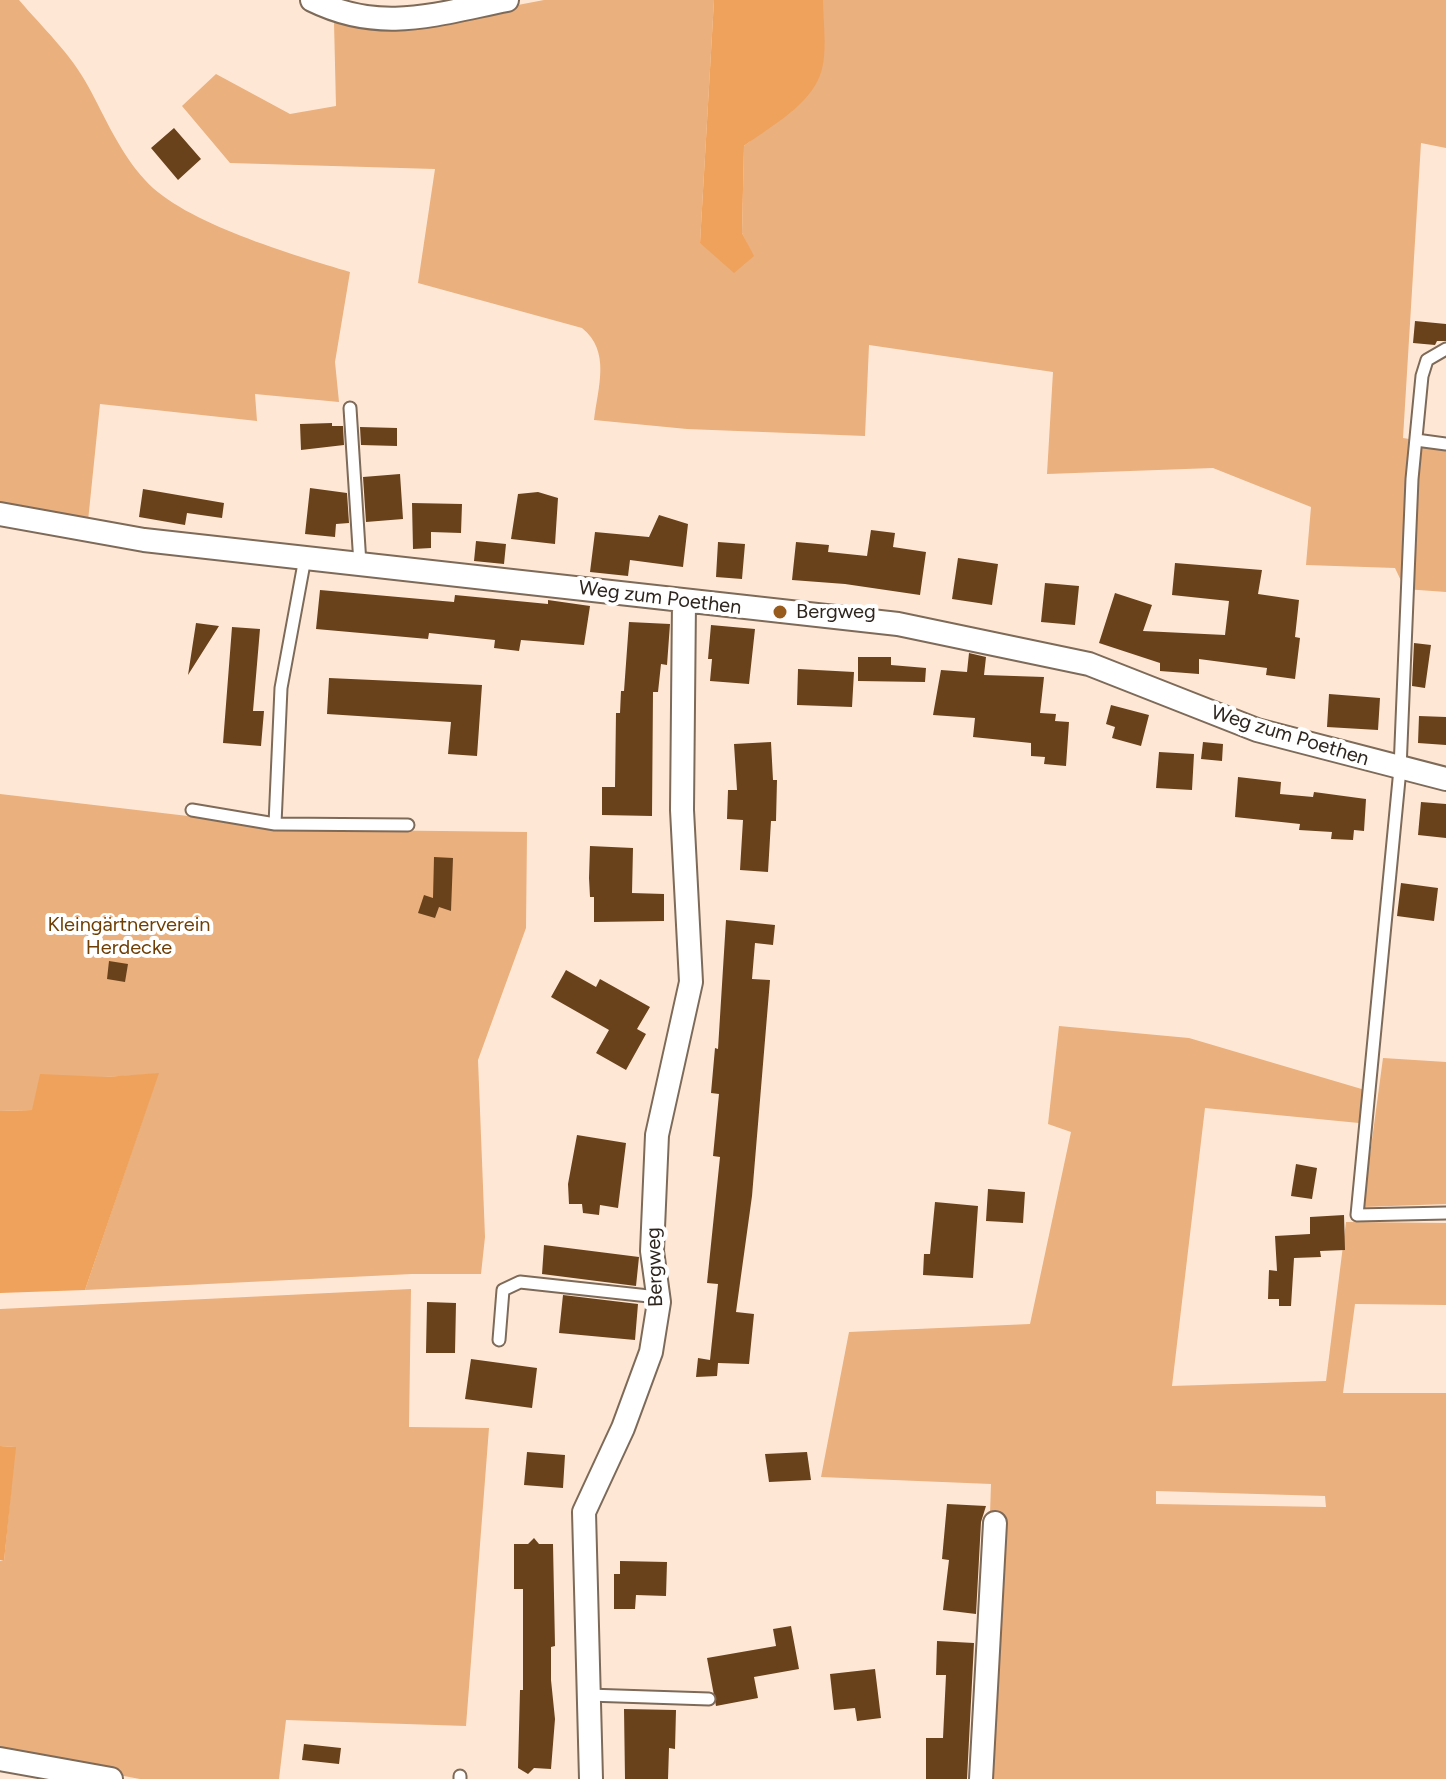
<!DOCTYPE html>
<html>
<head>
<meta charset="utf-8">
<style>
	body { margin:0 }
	canvas { display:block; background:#fee7d4 }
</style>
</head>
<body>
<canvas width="1446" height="1779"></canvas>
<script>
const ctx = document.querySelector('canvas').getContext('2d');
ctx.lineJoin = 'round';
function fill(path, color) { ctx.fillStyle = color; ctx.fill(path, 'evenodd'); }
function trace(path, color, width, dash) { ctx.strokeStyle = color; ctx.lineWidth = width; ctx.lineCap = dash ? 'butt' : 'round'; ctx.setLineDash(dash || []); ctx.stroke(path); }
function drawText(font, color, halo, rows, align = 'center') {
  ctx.font = font + ' Figtree,sans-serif'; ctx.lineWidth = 8; ctx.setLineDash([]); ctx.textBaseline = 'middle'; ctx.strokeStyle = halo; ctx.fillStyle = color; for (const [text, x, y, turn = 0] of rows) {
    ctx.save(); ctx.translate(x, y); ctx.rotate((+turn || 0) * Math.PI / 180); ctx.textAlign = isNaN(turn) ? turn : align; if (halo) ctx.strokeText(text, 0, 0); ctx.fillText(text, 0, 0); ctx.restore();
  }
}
const green = new Path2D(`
	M0,0H19C42,27 71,54 88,86C105,117 120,153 145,180C183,223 294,255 350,272L335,362L339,402L255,394L257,421L100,404L88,521L0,505Z
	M544,0H714L700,243L753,256L742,233L744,146L806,96L822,66L823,0H1446V148L1421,143L1403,438L1446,445V592L1405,589L1395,568L1306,565L1311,507L1213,468L1047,474L1053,372L869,345L865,436L687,429L594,420C598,387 611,351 582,328L418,283L435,169L230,163L182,106L216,74L290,114L336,106L334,22L398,28Z
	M0,794L222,820L268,829L527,832L526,928L478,1060L485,1237L481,1274H412L85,1290L158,1074L105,1077L32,1110L0,1111Z
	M1059,1026L1189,1038L1365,1090L1359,1123L1205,1108L1172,1386L1326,1381L1346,1222L1446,1223V1305L1355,1304L1343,1393H1446V1779H988L1004,1515H990L991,1484L821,1477L849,1332L1030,1324L1071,1132L1048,1124ZM1156,1491L1325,1496L1326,1507L1156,1504Z
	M1383,1058L1446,1062V1204L1363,1207Z
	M411,1289L409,1427L489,1428L466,1726L286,1720L279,1779H140L0,1753V1561H4L15,1447L0,1446V1309Z`);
const forest = new Path2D(`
	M714,0H823C823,24 829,59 818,80C804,109 768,128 744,146L742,233L754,256L734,273L700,243Z
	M159,1073L85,1290L0,1293V1111L32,1110L40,1074L105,1077Z
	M0,1446L16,1447L4,1561L0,1560Z`);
const building = new Path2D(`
	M174,128L201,159L178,180L151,148Z
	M1415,321L1446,324V341H1437L1435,345L1413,343Z
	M332,423V426H343L344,445L301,450L300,424Z
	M360,427L397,428V446L361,445Z
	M400,474L403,519L366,522L363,477Z
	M310,488L347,493L349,523L336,524L335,537L305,534Z
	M143,489L224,503L222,518L187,513L185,525L139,517Z
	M538,492L558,498L555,544L511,539L518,494Z
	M412,503L462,504L461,533L431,532V548L413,549Z
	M659,515L688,524L683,567L630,560L628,576L590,572L595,532L649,537Z
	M871,530L895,533L893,547L926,552L920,595L845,584L792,580L796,542L829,545L828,552L867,556Z
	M476,541L506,544L504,564L474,561Z
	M718,542L745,544L742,579L716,577Z
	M958,558L998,564L992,605L952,599Z
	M1175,563L1262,570L1258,594L1299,600L1295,637L1300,638L1295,679L1266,675L1267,668L1199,659V674L1160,671V663L1099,643L1115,593L1152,605L1143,631L1225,635L1229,601L1172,595Z
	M1045,583L1079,586L1075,625L1041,622Z
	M320,590L454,602L455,595L548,604V600L590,606L584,645L521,640L519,651L494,648L495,640L429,633L428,639L316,629Z
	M629,622L670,624L667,665L661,664L658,692H653L652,816L602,815V787H615L616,713H620L621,691H624Z
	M196,623L219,626L188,675Z
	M711,625L755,629L749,684L710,681L712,659H708Z
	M232,627L260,629L253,711H264L261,746L223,743Z
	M1414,643L1431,645L1425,688L1412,686Z
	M969,653L986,657L984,675L1044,677L1040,713L1056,714L1055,721L1069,722L1066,766L1044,764L1045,757L1031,756V743L973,737L975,718L933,715L941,670L967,672Z
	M858,657H891V665L926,668L925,682L858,681Z
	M798,669L854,672L852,707L797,705Z
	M329,678L482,685L477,756L448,754L451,722L327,714Z
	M1329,694L1380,698L1378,730L1327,727Z
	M1111,705L1149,715L1141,746L1112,738L1115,727L1106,724Z
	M1419,716L1446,717V745L1418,743Z
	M771,742L773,780H777L776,821H771L768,872L740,870L743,820L727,819L728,790H737L734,744Z
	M1203,742L1223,744L1222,761L1201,759Z
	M1159,752L1194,754L1192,790L1156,788Z
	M1238,777L1281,782L1280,794L1313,797L1314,792L1366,799L1364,831L1354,830L1353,840L1331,839L1332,832L1299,830L1300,824L1235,817Z
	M1421,802L1446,804V838L1418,835Z
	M590,846L633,848L632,893L664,894V921L594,922V897H590L589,878Z
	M434,857L453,858L451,911L439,907L435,918L418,913L424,895L433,898Z
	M1401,883L1438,888L1434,921L1397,916Z
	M726,920L775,925L773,945L755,943L752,979L770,980L752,1196L736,1312L754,1314L749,1364L718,1363L717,1376L696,1377L698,1358L710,1360L718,1284L707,1283L720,1157L713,1156L719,1094L711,1093L715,1048L718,1049Z
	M109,961L128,964L125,982L107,979Z
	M566,970L596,987L600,979L650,1007L637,1029L646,1034L626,1070L596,1053L609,1030L551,997Z
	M577,1135L626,1143L618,1208L600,1205L599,1215L583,1213L582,1204H569L568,1184Z
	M1296,1164L1317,1168L1312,1199L1291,1196Z
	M988,1189L1025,1192L1023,1223L986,1221Z
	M935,1202L978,1206L973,1278L923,1275L924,1254H930Z
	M1344,1215L1345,1250L1320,1251L1321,1257L1294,1258L1291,1306H1279V1299H1268L1269,1270L1277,1271L1275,1236L1310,1234V1217Z
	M544,1245L639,1257L636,1286L542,1274Z
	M563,1295L638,1304L635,1340L559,1333Z
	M427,1302L456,1303L455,1353H426Z
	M471,1359L537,1368L532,1408L465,1399Z
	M527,1452L565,1455L563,1488L524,1485Z
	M807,1452L811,1480L769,1482L765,1454Z
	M947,1504L986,1506L981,1522L976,1614L943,1610L949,1560L942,1559Z
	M534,1538L539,1544H553L555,1646L551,1647V1680L555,1719L551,1769L534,1768L528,1774L518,1768L520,1690H523V1589H514V1544H528Z
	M620,1561L667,1562L666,1596L636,1595L635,1609H614V1574H620Z
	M791,1626L799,1669L754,1677L758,1698L716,1706L707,1658L776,1646L773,1629Z
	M937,1641L974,1643L967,1779H926V1738H943L946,1675H936Z
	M875,1669L881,1718L857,1721L855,1708L834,1710L830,1674Z
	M624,1709L676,1710L675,1749L669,1748L668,1779H625Z
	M304,1744L341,1748L339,1764L302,1760Z`);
const service = new Path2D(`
	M1446,349L1427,360L1422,376L1412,479L1400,769L1357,1215L1446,1213
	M350,408L360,564
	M1416,440L1446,444
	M192,810L275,824L408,825
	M275,824L281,688L305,558
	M499,1340L503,1290L520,1282L658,1297
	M588,1695L709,1699
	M460,1779V1776`);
const minor = new Path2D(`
	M312,0C381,34 436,14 507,0
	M0,514L144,540L898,624L1089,664L1257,730L1446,779
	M0,1759L111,1779
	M591,1779L584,1512L623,1428L651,1352L659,1302L652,1251L657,1135L691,982L682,810L684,601
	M981,1779L995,1523`);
const markers = [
	[780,612,8,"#975b1d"]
];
const streetNames = [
	["Weg zum Poethen",660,598,7],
	["Weg zum Poethen",1290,736,17],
	["Bergweg",655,1267,-92]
];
const poiNames = [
	["Bergweg",796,612]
];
const parkNames = [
	["Kleingärtnerverein",129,925],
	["Herdecke",129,948]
];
fill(green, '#eab07e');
fill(forest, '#efa25c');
fill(building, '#69421c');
trace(service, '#7e6a59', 15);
trace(minor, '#7e6a59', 26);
trace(service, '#fff', 11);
trace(minor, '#fff', 22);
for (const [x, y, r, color] of markers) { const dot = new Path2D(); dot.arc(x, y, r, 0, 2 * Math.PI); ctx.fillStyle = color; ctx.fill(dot); trace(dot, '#fff', 3); }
drawText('20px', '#2e251e', '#fff', streetNames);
drawText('20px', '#2e251e', '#fff', poiNames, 'left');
drawText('20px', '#6f3e04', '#fff', parkNames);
</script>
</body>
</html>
